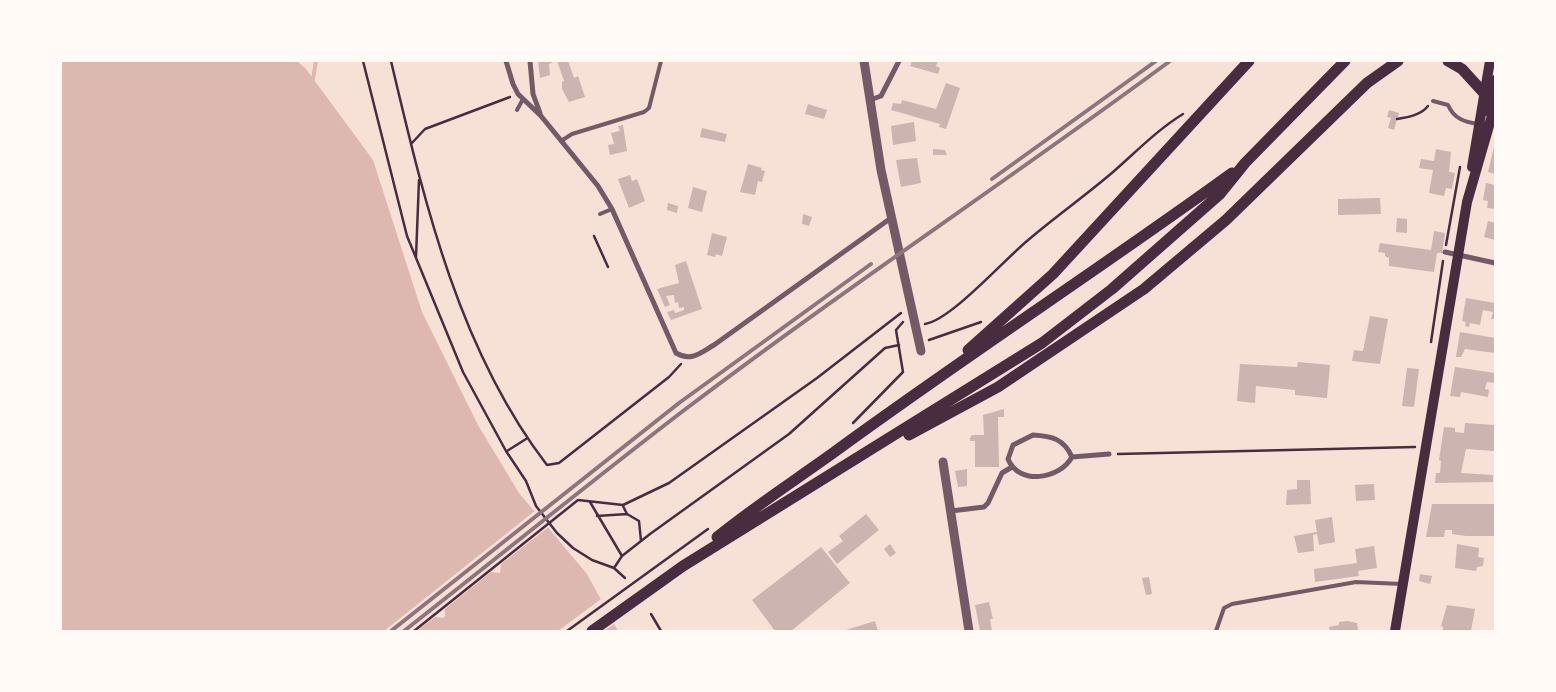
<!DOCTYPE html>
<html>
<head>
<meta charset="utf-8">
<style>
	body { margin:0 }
	#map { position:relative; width:1556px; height:692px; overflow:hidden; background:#f7e1d7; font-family:Georgia,serif }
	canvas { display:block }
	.frame { position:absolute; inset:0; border:62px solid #fffaf5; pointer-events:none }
</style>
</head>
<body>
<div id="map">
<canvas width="1556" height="692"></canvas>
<div class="frame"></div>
</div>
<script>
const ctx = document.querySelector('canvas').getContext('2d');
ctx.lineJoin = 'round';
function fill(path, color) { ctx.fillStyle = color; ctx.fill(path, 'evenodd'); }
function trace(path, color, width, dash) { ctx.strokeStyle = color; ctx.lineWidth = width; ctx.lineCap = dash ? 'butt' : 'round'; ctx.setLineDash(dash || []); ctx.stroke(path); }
const water = new Path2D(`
	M61,61H297L306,69L373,160L422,312L478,425L519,493L587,574L618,631H61Z`);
const pier = new Path2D(`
	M536,510L550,526L501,564L500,573L491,572L445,609V616L443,618L435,617L417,631H384Z
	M601,599L614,624L604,631H558Z`);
const stream = new Path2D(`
	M313,79L316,61`);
const building = new Path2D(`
	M538,61H555L549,64L550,75L540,78Z
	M557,61H568L574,78L578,76L585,97L569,102L562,89V82L564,81Z
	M912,61H938L936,66L940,68L938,74L910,66Z
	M946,83L960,88L946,129L939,127L940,124L891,110L893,103L901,104L902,100L936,109Z
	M808,104L827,110L824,119L805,114Z
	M1389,110L1399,113L1394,130L1388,128L1391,118L1387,117Z
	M914,122L916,141L893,145L891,126Z
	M623,125L627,151L610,155L608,145L614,144L611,133L620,131L618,126Z
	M702,128L727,134L725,142L700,137Z
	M1495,143V174L1488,172Z
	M933,149L945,150L947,155H933Z
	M1436,149L1451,152L1449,172L1455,173L1452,189L1446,188L1444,196L1429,193L1433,170L1419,168L1421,159L1434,161Z
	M917,158L921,183L901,187L896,160Z
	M748,164L762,168L761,170L765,171L762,182L758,181L755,195L740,192Z
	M630,175L632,181L637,179L645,201L629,208L618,179Z
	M1486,183L1495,185V209L1487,208L1488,201L1483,200Z
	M693,187L707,191L702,212L688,208Z
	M1380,198L1381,214L1338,215V199Z
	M668,203L678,206L677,213L667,210Z
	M803,214L812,217L809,226L802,224Z
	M1397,218L1407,219V233L1396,232Z
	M1488,221L1495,223V240L1484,237Z
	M1434,231L1445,233L1442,253H1437L1434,272L1389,266V258L1385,256V253L1378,252L1380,243L1431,250Z
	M712,233L727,237L722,256L716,254L715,257L707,255Z
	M686,261L702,309L671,320L667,312L674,310L675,313L684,310V307L679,308L678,302L675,303L674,295L666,296L670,305L665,307L657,289L679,283L675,265Z
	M1466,298L1495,303V319H1491L1493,312L1483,310L1480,325L1470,323L1469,327L1465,326L1466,322L1462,321Z
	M1370,316L1388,319L1380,364L1352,361L1354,350L1363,351Z
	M1460,332L1495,338V353L1465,349L1461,357H1456Z
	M1298,362L1330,365L1327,398L1295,395V390L1256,386L1255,403L1237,401L1240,364L1297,367Z
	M1455,367L1495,373V383L1487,382L1485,389L1489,390L1488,397L1461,392L1460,397L1450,396Z
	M1407,368L1419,369L1414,407L1402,406Z
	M1004,409V417H998L999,467H975V441H970V438L972,435H984L983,415Z
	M1465,423L1495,425V451L1466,449L1461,473L1493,475V482L1435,483L1436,473H1440L1441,461L1439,460L1444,427L1455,428V432L1464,433Z
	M967,469V486L958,487L955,471Z
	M1297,480H1310L1311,504L1286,505L1287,490L1297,489Z
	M1374,484L1375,500L1356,501L1355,485Z
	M1432,504H1495V536H1466L1452,534V530H1445L1444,537H1426Z
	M866,514L879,530L837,564L828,552L843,541L839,536Z
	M1332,517L1335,542L1319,545L1317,534L1313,535L1314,551L1298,553L1294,536L1317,532L1315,520Z
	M890,544L896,553L890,557L884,549Z
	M1457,544L1479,548L1478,557L1484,558L1483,566L1477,567L1476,571L1455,568Z
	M1374,546L1377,568L1358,571L1359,576L1315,582L1314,569L1357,563L1355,549Z
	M821,547L850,583L791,631H775L752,600Z
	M1420,574L1432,576L1430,584L1419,581Z
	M1149,577L1152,594L1146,595L1142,578Z
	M989,602L993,619H990L992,631H980L975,605Z
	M1447,605L1475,609L1471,631H1443V627L1441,626Z
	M875,621L878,631H846V630Z
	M1348,621L1357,623L1358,631H1330L1329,627L1339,625V622Z`);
const path = new Path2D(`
	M363,61L407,236L463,372L506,451L526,481L536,506L557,533L573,548L592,560L614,568L625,578
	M391,61C424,200 458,349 547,465L559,463L669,377L681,364
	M1397,119C1409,117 1421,115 1428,106
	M411,144L425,129L510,97
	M594,236L608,267
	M1446,245L1460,167
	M416,257L419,180
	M925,324C951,320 1004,260 1027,241C1055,217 1085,196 1113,172C1136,152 1157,130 1183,114
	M929,340L981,322
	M1431,342L1443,261
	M853,423L903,372L896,330L903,322
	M507,451L526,439
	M1118,454L1415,447
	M590,502L622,556
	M623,506L627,514L639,521L641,541
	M597,516L627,514
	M614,568L622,556L650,534L789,434L885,348L899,345
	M651,614L661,631
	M414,631L578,500L623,505L669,483L817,378L901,313
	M567,631L708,529`);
const service = new Path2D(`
	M1433,101L1448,105C1454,119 1465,122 1478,124
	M517,110L523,99
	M561,141L572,134L644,112L649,108L661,61
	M600,214L612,209
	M1216,631L1224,608L1232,604L1356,582L1402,584`);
const minor = new Path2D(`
	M506,61L513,84L518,94L541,116L598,186L612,209L676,353C691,362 700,353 714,345L891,218
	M530,61L533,94L540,113
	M870,100L881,96L899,61
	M1445,252L1495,263
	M1033,435C1052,436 1064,439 1072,457C1060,479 1019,486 1008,459L1013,445Z
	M1072,457L1109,454
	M951,511L984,507L988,503L1002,473L1012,467`);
const tertiary = new Path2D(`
	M864,61L881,170L921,351
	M943,462L969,631`);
const secondary = new Path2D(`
	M1487,111L1495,80
	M1472,167L1490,61
	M1395,631L1467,202L1495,105`);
const primary = new Path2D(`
	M1448,61L1462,69L1483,92
	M968,350L1053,274L1249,61
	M909,435L998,387L1144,289L1226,220L1367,83L1398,61
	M717,537C754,507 794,481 833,453C964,357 1101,268 1232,173
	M592,631L683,566L1042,343L1112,289L1220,194L1245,163L1345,61`);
const rail = new Path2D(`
	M992,179L1156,61
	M391,631L679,403L871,264
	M404,631C497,558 589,483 683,411C842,290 1009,180 1170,61`);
fill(water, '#dcb8b0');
fill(pier, '#f7e1d7');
trace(stream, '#dcb8b0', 4);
fill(building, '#ccb4b1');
trace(path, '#4a2c40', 2.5);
trace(service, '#755966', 4);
trace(minor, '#755966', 5);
trace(tertiary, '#755966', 9);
trace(secondary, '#4a2c40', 10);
trace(primary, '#4a2c40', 11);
trace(rail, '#8f747c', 4);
</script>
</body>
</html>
